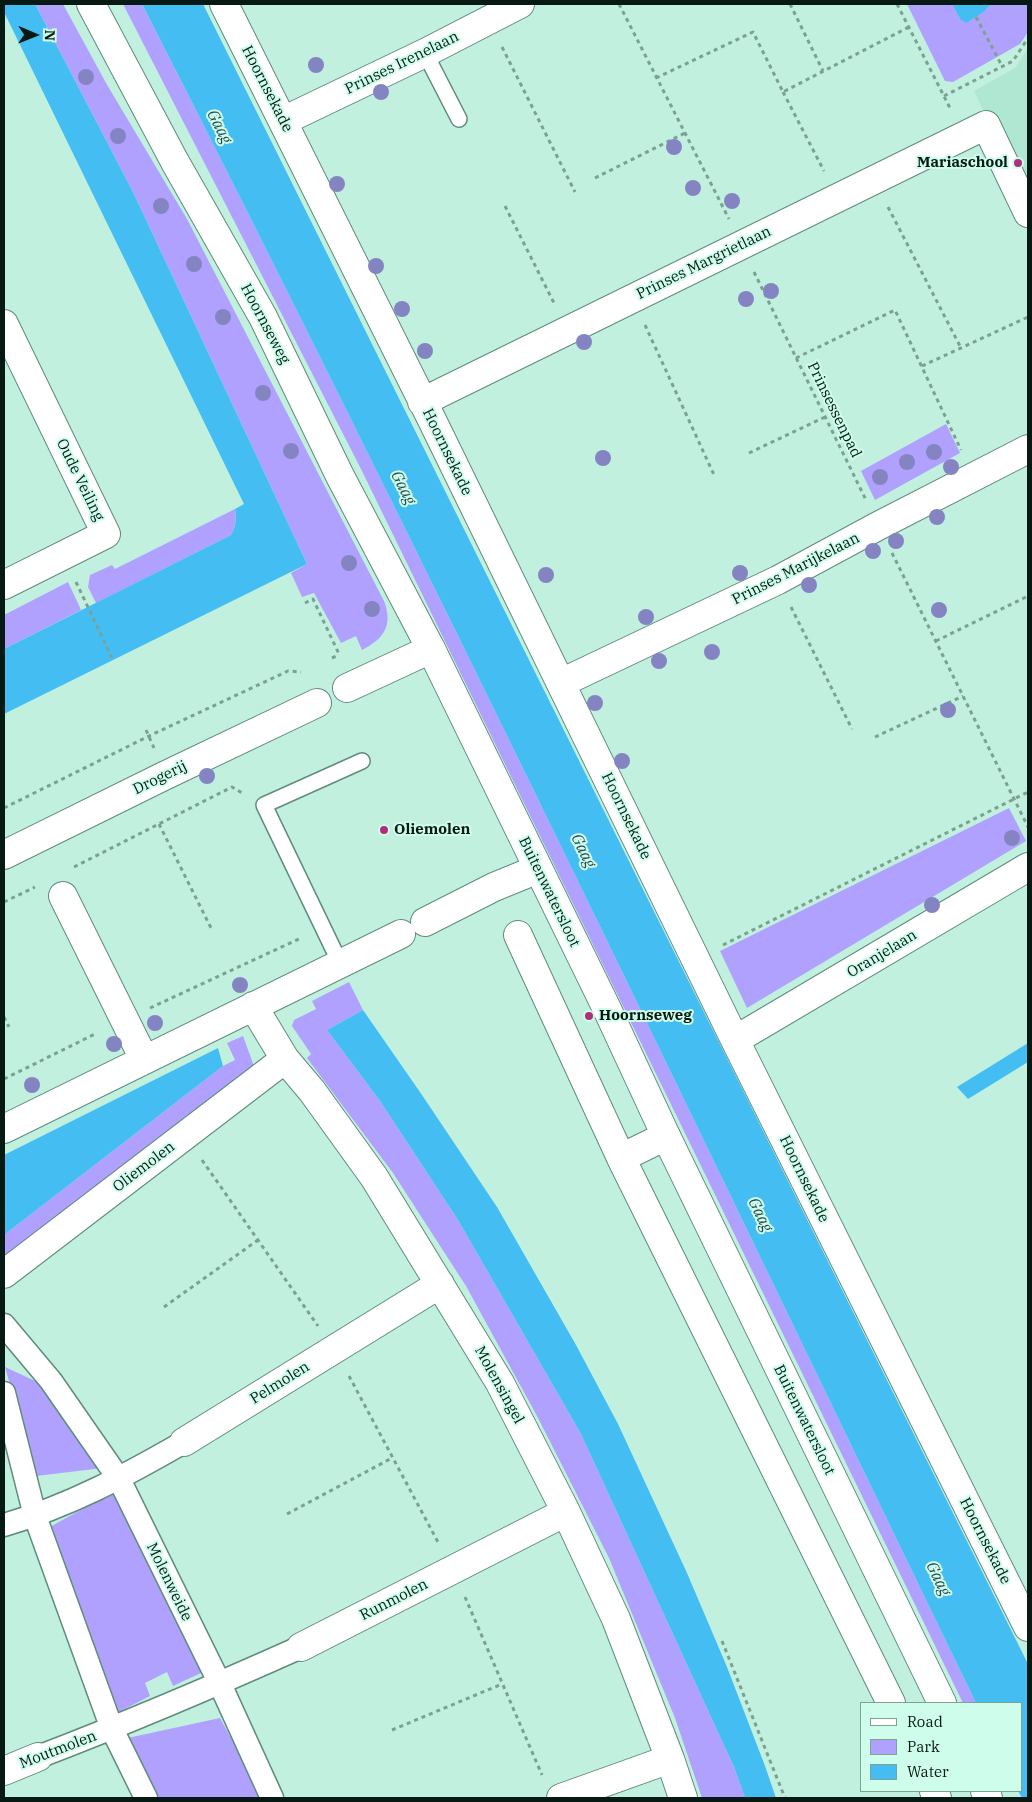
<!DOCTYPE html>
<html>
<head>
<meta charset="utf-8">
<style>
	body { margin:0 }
	#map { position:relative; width:1032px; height:1802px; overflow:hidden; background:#c1f0de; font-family:"IBM Plex Serif",serif }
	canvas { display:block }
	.frame { position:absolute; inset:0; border:5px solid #071913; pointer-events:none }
	.legend { position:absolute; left:860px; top:1702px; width:162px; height:90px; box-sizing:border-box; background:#cefeeb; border:1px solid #7ea295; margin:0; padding:6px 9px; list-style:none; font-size:15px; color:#071913 }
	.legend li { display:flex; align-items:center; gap:10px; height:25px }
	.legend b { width:25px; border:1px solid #7ea295 }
	.north { position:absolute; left:10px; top:10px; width:50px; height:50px; -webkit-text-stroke:4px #cefeeb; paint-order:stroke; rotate:91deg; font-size:14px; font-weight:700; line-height:20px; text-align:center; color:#071913 }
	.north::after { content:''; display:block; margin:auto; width:18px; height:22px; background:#071913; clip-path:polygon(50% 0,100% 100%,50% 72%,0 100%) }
</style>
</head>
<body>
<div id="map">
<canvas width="1032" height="1802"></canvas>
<div class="frame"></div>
<ul class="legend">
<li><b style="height:6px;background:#fff"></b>Road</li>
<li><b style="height:14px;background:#b0a1fe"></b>Park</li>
<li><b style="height:14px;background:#44bef2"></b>Water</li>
</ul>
<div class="north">N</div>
</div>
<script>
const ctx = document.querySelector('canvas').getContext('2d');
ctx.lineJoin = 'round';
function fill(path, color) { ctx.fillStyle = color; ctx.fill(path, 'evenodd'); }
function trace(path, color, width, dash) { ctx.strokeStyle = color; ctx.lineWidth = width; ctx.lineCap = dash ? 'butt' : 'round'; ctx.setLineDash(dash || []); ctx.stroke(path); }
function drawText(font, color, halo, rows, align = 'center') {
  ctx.font = font + ' "IBM Plex Serif",serif'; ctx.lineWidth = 4; ctx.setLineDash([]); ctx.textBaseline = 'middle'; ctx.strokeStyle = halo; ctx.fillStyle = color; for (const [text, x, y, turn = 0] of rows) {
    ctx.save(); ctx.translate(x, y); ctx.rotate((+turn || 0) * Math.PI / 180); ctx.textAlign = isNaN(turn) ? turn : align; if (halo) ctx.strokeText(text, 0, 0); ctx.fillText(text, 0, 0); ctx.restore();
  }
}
const built = new Path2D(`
	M1028,48V203L974,91L1015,68Z`);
const green = new Path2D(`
	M35,4H63L106,83L187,219L384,601C393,625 385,638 362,650L356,636L341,643L314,593L302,597L291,573L307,564L133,192Z
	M123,4H142C429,566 701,1135 976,1703H963L360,467Z
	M907,4H952L960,19L985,11L991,4H1028V32L1020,44L953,82L945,81Z
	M946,424L960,453L875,500L861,471Z
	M235,509C237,520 236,526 231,535L96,603L88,587L90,575L112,565L115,569Z
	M68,582L81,610L4,649V615Z
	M1009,808L1026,841L747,1008L720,951Z
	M349,982L363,1010L327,1030L380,1101L458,1220L581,1434L734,1767L745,1798H702L675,1718L609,1558L537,1416L466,1286L393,1173L307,1058L311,1054L292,1026L294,1020L316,1009L312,1001Z
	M243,1036L255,1069L4,1258V1235L223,1066L235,1060L227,1043Z
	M5,1367L48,1387L103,1468L36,1476Z
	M117,1490L201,1673L173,1686L167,1672L145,1683L150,1696L115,1714L48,1528Z
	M220,1718L264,1798H157L123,1739Z`);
const water = new Path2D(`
	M4,4H35L133,192L307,564L4,714V649L231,535C236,526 237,520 235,509L244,504L4,12Z
	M142,4H203L1028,1664V1798H1022L1018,1791H1021V1703H976C701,1135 429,566 142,4Z
	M952,4H991L985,11L966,23L960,19Z
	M363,1010L422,1095L497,1207L576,1345L618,1424L687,1573L727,1667L765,1766L776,1798H745L734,1767L581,1434L458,1220L380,1101L327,1030Z
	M1028,1043V1062L968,1099L957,1087Z
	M218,1048L223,1066L4,1235V1155Z`);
const path = new Path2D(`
	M619,4L729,219
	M790,4L823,71
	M897,4L951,110
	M976,17L1002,66
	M502,47L575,192
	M656,78L753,32L783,92L909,27
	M783,92L824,171
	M944,96L1013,61L1028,38
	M595,178L685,133
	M505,206L554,303
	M888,207L961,348
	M754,272L866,500
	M645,325L715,477
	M796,358L895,310L961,450
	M922,366L1028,317
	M749,453L825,417
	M892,553L1028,827
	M76,582L113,660
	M305,603L313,599L339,654
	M791,607L852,729
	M936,641L1028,596
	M332,658L339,655
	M146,730L154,748
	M875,737L963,696
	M4,808L149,736L288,671L301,672
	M159,824L211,928
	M74,867L232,787L244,794
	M4,902L35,887
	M723,945L1028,792
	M150,1008L301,938
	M4,1017L9,1027
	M4,1079L97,1033
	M202,1160L318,1326
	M164,1307L258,1240
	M349,1376L439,1544
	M287,1514L392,1458
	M465,1597L542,1775
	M722,1641L785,1798
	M392,1730L502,1684`);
const service = new Path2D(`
	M425,53L459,119
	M340,963L264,805L362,761`);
const pedestrian = new Path2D(`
	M4,1325L51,1381L119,1479L220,1684L272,1798
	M4,1393L35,1516L112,1729L146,1798
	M4,1525C69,1506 125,1476 184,1442
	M38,1757C127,1723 214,1686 301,1647`);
const minor = new Path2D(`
	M224,4L432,420L735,1040L1028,1627
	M283,121L425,53L520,4
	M4,324L106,534L4,585
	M422,402L986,125L1028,213
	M561,683L778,580L878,526L1028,449
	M347,688L431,649
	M4,855L166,775L317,703
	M63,896L144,1059
	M425,922L494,887L538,869
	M518,935L621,1158L891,1703
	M253,1006L285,1059L312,1091L374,1177L500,1383L566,1512L616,1619L670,1759L683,1798
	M735,1040L1028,867
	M4,1129L401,934
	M621,1158L666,1136
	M4,1274L285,1059
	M184,1442L440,1284
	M301,1647L566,1512
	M4,1771L38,1757
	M934,1791L937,1798
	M561,1798L670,1759`);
const tertiary = new Path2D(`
	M91,4L175,162L263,317L340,476L431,649L607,1009L666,1136L942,1703
	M985,1791L988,1798`);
const trees = [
	[316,65],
	[86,77],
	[381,92],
	[118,136],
	[674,147],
	[337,184],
	[693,188],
	[732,201],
	[161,206],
	[194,264],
	[376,266],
	[771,291],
	[746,299],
	[402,309],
	[223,317],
	[584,342],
	[425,351],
	[263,393],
	[291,451],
	[934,452],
	[603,458],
	[907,462],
	[951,467],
	[880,477],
	[937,517],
	[896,541],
	[873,551],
	[349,563],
	[740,573],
	[546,575],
	[809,585],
	[372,609],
	[939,610],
	[646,617],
	[712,652],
	[659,661],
	[595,703],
	[948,710],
	[622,761],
	[207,776],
	[1012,838],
	[932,905],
	[240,985],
	[155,1023],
	[114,1044],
	[32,1085]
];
const markers = [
	[1018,163,5,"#b12f79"],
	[384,830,5,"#b12f79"],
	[589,1016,5,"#b12f79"]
];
const streetNames = [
	["Prinses Irenelaan",402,63,-26],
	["Hoornsekade",267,89,63],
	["Prinses Margrietlaan",704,263,-26],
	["Hoornseweg",265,324,62],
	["Prinsessenpad",834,410,64],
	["Hoornsekade",447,452,64],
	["Oude Veiling",80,480,64],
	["Prinses Marijkelaan",796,569,-27],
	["Drogerij",160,778,-26],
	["Hoornsekade",626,816,64],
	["Buitenwatersloot",549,892,64],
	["Oranjelaan",882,954,-31],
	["Oliemolen",144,1167,-37],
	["Hoornsekade",804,1179,64],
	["Pelmolen",280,1383,-32],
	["Molensingel",499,1385,61],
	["Buitenwatersloot",804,1420,64],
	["Hoornsekade",985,1541,63],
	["Molenweide",169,1582,64],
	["Runmolen",394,1600,-27],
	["Moutmolen",58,1750,-21]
];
const poiNames = [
	["Mariaschool",1008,163,"right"],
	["Oliemolen",394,830],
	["Hoornseweg",599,1016]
];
const waterNames = [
	["Gaag",219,127,63],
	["Gaag",403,488,63],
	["Gaag",583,851,64],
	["Gaag",760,1215,64],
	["Gaag",938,1579,64]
];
fill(built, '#afe7d2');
fill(green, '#b0a1fe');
fill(water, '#44bef2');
trace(service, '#5f8c7c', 18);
trace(pedestrian, '#5f8c7c', 25);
trace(minor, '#5f8c7c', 30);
trace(tertiary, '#5f8c7c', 30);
trace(path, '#7ca092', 3, [4, 4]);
trace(service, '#fff', 15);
trace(pedestrian, '#fff', 22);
trace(minor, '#fff', 28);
trace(tertiary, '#fff', 28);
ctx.fillStyle = '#8484c2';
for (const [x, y] of trees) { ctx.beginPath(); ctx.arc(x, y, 8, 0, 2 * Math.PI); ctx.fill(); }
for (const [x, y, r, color] of markers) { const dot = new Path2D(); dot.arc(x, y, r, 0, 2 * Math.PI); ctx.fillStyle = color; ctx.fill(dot); trace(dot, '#cefeeb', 2); }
drawText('15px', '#071913', '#cefeeb', streetNames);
drawText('bold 15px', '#071913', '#cefeeb', poiNames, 'left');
drawText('italic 16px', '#2a4450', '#cefeeb', waterNames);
</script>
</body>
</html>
